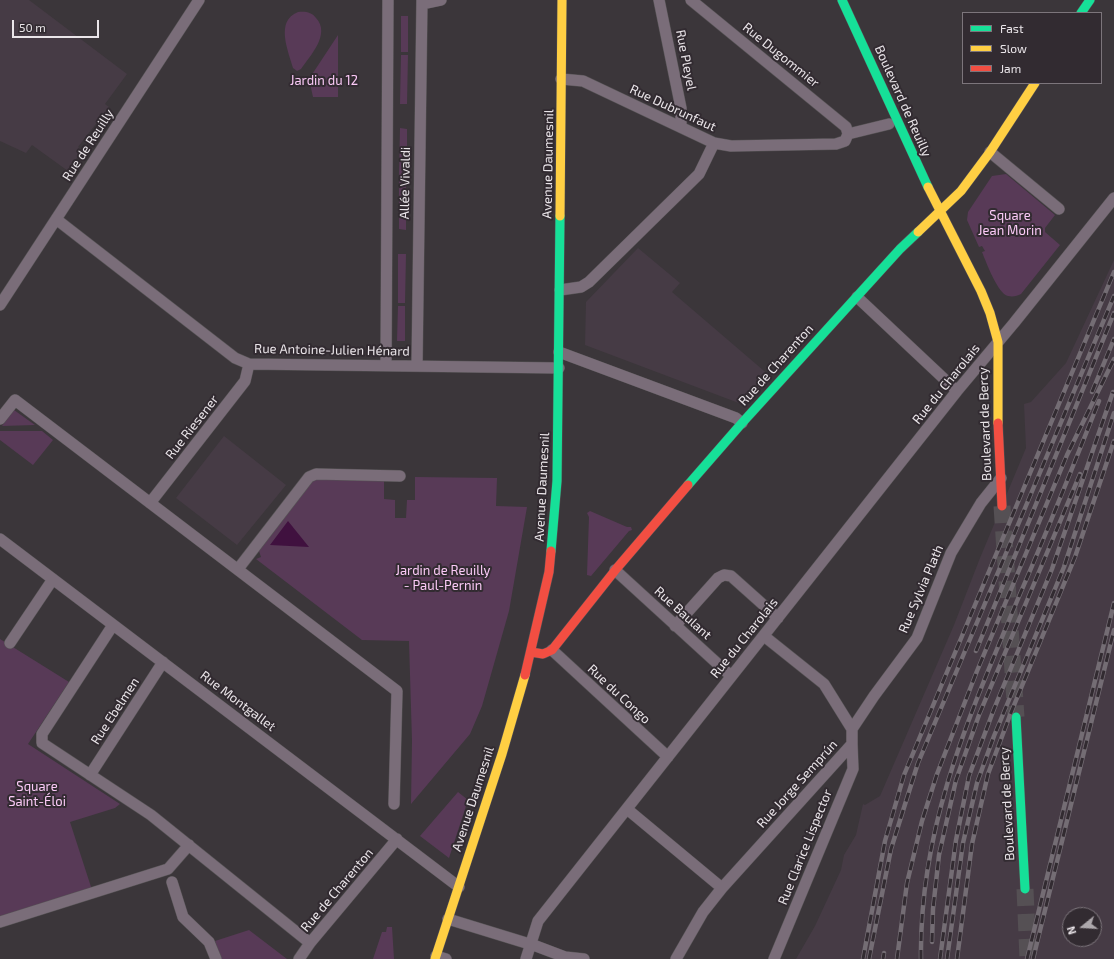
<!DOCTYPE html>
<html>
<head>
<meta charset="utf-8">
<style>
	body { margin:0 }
	#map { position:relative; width:1114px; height:959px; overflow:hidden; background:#3b363a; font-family:"Exo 2",sans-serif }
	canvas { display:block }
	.legend { position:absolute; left:962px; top:12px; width:140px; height:72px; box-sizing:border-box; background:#322b31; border:1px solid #7c757b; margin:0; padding:5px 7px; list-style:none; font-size:12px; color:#eae5e9 }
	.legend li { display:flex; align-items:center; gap:8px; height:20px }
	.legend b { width:20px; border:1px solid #7c757b }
	.north { position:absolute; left:1062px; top:907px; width:40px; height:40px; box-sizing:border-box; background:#322b31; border:1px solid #7c757b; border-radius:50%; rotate:252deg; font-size:11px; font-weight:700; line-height:16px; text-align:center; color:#eae5e9 }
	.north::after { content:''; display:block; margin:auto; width:14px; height:18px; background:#ada8ac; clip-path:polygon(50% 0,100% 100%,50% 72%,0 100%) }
	.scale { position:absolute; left:12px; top:20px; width:87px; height:18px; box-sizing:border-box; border:2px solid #eae5e9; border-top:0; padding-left:5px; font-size:12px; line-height:14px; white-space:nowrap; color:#eae5e9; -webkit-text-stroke:3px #322b31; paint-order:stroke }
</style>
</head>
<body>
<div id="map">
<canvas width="1114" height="959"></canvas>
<ul class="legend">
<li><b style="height:5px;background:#16e098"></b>Fast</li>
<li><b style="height:5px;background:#ffcf43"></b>Slow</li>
<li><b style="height:5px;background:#f24e42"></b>Jam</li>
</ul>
<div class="north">N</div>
<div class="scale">50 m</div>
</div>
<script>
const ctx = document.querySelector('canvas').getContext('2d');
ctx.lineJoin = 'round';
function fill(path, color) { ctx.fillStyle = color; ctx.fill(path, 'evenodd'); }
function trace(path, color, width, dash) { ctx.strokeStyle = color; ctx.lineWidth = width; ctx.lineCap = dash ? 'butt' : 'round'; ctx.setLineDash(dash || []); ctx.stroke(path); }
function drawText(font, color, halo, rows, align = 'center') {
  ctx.font = font + ' "Exo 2",sans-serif'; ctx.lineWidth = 4; ctx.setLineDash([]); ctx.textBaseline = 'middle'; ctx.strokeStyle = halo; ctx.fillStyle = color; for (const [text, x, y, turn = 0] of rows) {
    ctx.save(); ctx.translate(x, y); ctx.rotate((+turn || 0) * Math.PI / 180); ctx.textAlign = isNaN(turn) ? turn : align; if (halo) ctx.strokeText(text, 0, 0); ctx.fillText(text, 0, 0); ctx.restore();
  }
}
const built = new Path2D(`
	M0,0H29L127,74L105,104L109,107L78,147L82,150L68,171L32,145L26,153L0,141Z
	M638,248L680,283L672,292L770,376L744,405L585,345L586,302Z
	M1114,260V959H796L815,926L841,870L844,855L856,835L863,804L865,805L880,796L954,625L980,558L1026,448L1024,404L1031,402L1066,363ZM1070,915H1094V939H1070Z
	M224,436L286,485L237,545L176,498Z`);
const green = new Path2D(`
	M298,12C305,11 312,12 316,18C331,34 310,56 301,69L297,71L293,68C288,50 275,21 298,12Z
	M401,16H408V52H401Z
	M338,35V97H313L309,79Z
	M401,55H408L407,104H400Z
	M400,128L407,129V178L399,177Z
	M1006,174L1055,215L1045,228V232L1060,245L1021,294C1017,296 1013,297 1008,296C998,294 986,262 982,252L985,251L982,246L979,247L967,220L968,212L992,176Z
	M399,180L406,181V230L399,229Z
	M398,254H406L405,303H398Z
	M398,306H405V341H397Z
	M14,410L35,425L2,426Z
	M0,431H42L53,440L33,465L0,440Z
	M415,477L497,478L496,506L527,507L509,611L482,706L470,734L411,804L412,741L409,641L362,640L256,559L261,557L259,551L313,478L384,481V499L395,500V518H406L407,500H415Z
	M590,511L627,527H631L632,530L629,531L591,576L587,575L589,517L587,513Z
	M0,639L69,682L28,744L120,804L115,808L70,822L92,890L0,919Z
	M458,792L468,800L449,858L420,836Z
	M387,927H392L394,959H373L382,932H386Z
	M249,930L287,959H221L215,941Z`);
const water = new Path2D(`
	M288,521L309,547L270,545Z`);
const primaryTunnel = new Path2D(`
	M1002,506L1016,717
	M1025,889L1028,959`);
const street = new Path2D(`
	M659,0L681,108V127
	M422,4L441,0
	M561,79L583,81L714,143L731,146L836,144L845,141L848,134L846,127L691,0
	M848,134L889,124
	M990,152L1059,209
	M56,219L235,358L249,364L559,368
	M560,290L581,287L589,282L699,174L714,143
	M857,297L957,391
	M0,305L199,0
	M559,352L736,418L742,423
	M386,365L388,0
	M417,366L422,0
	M0,419L15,400L397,691L394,804
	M150,503L245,381L249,364
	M0,539L459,887
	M238,569L309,477L316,474L400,476
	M615,570L731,676
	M113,625L42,734V743L151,815L310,943
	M675,626L718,578L724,575L731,576L778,618
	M10,643L53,579
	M552,650L668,757
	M852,729L874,696L917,638L951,553L981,503L1001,478
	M90,775L163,662
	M627,809L722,888
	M172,882L183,917L209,942L216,959
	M448,919L536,946L565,957L584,959
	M0,922L168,869L189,845
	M436,956L446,959
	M299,959L310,943L397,839
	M526,959L538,921L957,391L1014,323L1114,198
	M676,959L703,912L722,888L852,744V729L824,684L764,636
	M774,959L853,769L852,744`);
const fast = new Path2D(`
	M842,0L928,187
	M1081,13L1090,0
	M688,485L742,423L900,249L918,232
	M551,551L557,481L560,216
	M1016,717L1025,889`);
const slow = new Path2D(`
	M928,187L981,291L990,313L998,342V423
	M560,216L562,0
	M918,232L961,191L990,152L1035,83
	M435,959L502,754L525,675`);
const jam = new Path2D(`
	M998,423L1002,506
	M531,652L543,654L552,650L617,568L688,485
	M525,675L549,572L551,551`);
const rail = new Path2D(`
	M1092,392L1114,339
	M976,651L1114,313
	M932,942L933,909L939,855L956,780L979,715L1080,474
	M863,959L885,841L904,775L1114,272
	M869,959L891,849L918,763L1114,296
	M883,959L884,953
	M897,959L907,883L922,821L937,774L977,671L1067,455L1114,359
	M921,959C919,826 970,714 1020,594C1048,530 1073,466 1099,401
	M940,959L956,840L969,776L994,709L1052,569L1113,392
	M947,959L963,843L977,783L994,736L1064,567L1114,413
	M957,959L972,844L988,774L1010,715L1075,557L1114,441
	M1027,959L1114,603
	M1033,959L1114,630`);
const streetNames = [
	["Rue Dugommier",781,55,39],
	["Rue Pleyel",686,60,79],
	["Boulevard de Reuilly",903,101,66],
	["Rue Dubrunfaut",673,108,25],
	["Rue de Reuilly",88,145,-57],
	["Avenue Daumesnil",548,164,-89],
	["Allée Vivaldi",405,183,-89],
	["Rue Antoine-Julien Hénard",332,350,1],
	["Rue de Charenton",776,365,-48],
	["Rue du Charolais",946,384,-51],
	["Boulevard de Bercy",985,424,-92],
	["Rue Riesener",192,427,-52],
	["Avenue Daumesnil",542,487,-87],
	["Rue Sylvia Plath",921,589,-67],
	["Rue Baulant",683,613,42],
	["Rue du Charolais",744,638,-51],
	["Rue du Congo",619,694,43],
	["Rue Montgallet",238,701,37],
	["Rue Ebelmen",115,711,-57],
	["Rue Jorge Semprún",797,784,-48],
	["Avenue Daumesnil",473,799,-72],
	["Boulevard de Bercy",1007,804,-93],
	["Rue Clarice Lispector",805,847,-68],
	["Rue de Charenton",337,890,-50]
];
const parkNames = [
	["Jardin du 12",324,81],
	["Square",1010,216],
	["Jean Morin",1010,231],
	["Jardin de Reuilly",443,571],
	["- Paul-Pernin",443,586],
	["Square",37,787],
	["Saint-Éloi",37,802]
];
fill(built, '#463b45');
fill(green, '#583a57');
fill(water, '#40113f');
trace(primaryTunnel, '#555054', 17, [17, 8]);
trace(street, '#565355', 12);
trace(fast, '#565355', 10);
trace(slow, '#565355', 10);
trace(jam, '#565355', 10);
trace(street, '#7a6d79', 11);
trace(fast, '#16e098', 9);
trace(slow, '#ffcf43', 9);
trace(jam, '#f24e42', 9);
trace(rail, '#746d74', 4.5);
trace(rail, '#322b31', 3, [9]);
drawText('13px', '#eae5e9', '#322b31', streetNames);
drawText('13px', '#fbcaf7', '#322b31', parkNames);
</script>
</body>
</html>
